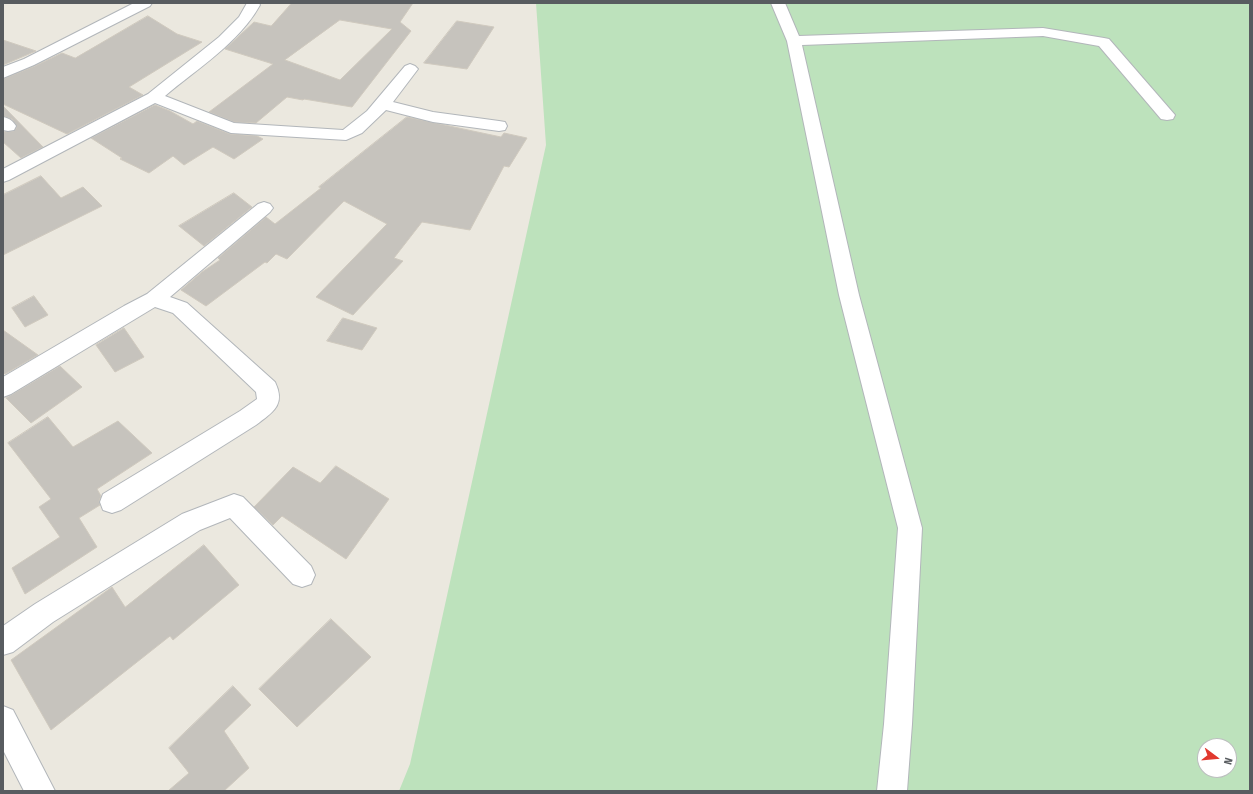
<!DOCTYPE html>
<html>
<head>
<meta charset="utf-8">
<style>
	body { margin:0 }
	#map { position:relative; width:1253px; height:794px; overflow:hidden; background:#ebe8df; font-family:"Fira Sans Condensed",sans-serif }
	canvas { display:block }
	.frame { position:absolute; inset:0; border:4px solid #585c60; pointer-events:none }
	.north { position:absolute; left:1197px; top:738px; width:40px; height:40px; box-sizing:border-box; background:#fff; border:1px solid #bcbebf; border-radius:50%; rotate:106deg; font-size:11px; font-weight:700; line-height:16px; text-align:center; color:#585c60 }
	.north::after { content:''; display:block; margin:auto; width:14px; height:18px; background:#e1392f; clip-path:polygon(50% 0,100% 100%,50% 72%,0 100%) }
</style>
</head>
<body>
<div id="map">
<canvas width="1253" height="794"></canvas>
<div class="frame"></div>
<div class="north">N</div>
</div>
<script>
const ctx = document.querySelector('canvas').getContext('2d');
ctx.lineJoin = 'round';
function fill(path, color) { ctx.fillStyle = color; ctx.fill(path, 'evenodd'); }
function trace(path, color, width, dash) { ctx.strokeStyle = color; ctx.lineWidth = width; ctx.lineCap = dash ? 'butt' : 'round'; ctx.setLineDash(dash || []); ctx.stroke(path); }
const green = new Path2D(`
	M536,3H1250V791H399L410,764L546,145ZM1205,746H1229V770H1205Z`);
const building = new Path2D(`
	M292,3H413L400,22L411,31L352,107L304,99L303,100L287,97L256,123L234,122L209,112L273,64L225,49L254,22L271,26ZM340,20L392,29L340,80L285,60Z
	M148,16L177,34L202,42L129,87L143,95L67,134L3,104V79L35,66L62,53L75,58Z
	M457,21L494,27L467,69L424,63Z
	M3,40L36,51L3,65Z
	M155,105L170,111L193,124L197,121L230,134L257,136L263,139L234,159L213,147L184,165L173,156L149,173L120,159L122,158L91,138Z
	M3,106L43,147L21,158L3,142V132L14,131L17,127L12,119L3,116Z
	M407,117L501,137L504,133L527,138L509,167L504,166L470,230L422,222L394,258L403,261L353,315L316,297L387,224L344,201L287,259L276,254L267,263L265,262L206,306L181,290L202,272L220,260L218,258L266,217L275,224L321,188L319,187Z
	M41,176L61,198L83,187L102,206L3,255V195Z
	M234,193L252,207L204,246L179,226Z
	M34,296L48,315L25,327L12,308Z
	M343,318L377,328L362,350L327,341Z
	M124,328L144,357L115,372L96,345Z
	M3,330L38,355L5,374L3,372Z
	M60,366L82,387L31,423L6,398Z
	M48,417L73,447L118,421L152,453L97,489L101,496L99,501L100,505L79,518L97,547L25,594L12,568L60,537L39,507L51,499L8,443Z
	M336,466L389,499L346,559L282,516L273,525L254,507L293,467L320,483Z
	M204,545L239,585L173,640L170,636L51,730L11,660L112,587L125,607Z
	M331,619L371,657L297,727L259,689Z
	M233,686L251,705L224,731L249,768L224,791H168L189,773L169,748Z`);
const minor = new Path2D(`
	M134,3H152L150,6L34,65L3,78V67L24,59Z
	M247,3H259L260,5C239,43 198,68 165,96L234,123L343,130L367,111L405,66L410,64L415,66L418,69L393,102L433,112L499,121L505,122L507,126L505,130L499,131L433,122L386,110L362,133L346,140L231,133L155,103L9,180L3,182V169L148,94L219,37L239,17Z
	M771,3H785L799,36L1043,28L1104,38L1109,39L1175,115L1173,119L1167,120L1161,119L1099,46L1043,36L802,45L859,295L922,528L912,724L907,791H877L884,724L898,528L839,295L787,41Z
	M3,117C9,118 13,121 16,126L14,130L8,131L3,130Z
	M264,202L270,204L273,208L270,212L170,297L187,303L275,382C286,405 273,412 256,425L121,510L112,513L103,510L100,502L103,494L240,411L257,399L256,392L173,313L155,307L11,394L3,397V377L124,306L147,294L258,204Z
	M234,494L243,497L311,566L315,575L311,584L302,587L293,584L230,518L200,530L53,622L13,652L3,655V626L35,604L182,514Z
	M3,706L13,710L55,791H24L3,750Z`);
fill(green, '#bde2bc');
fill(building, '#c6c3bd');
trace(building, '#cfc9be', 1);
trace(minor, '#b2b6ba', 2);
fill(minor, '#fff');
</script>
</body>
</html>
